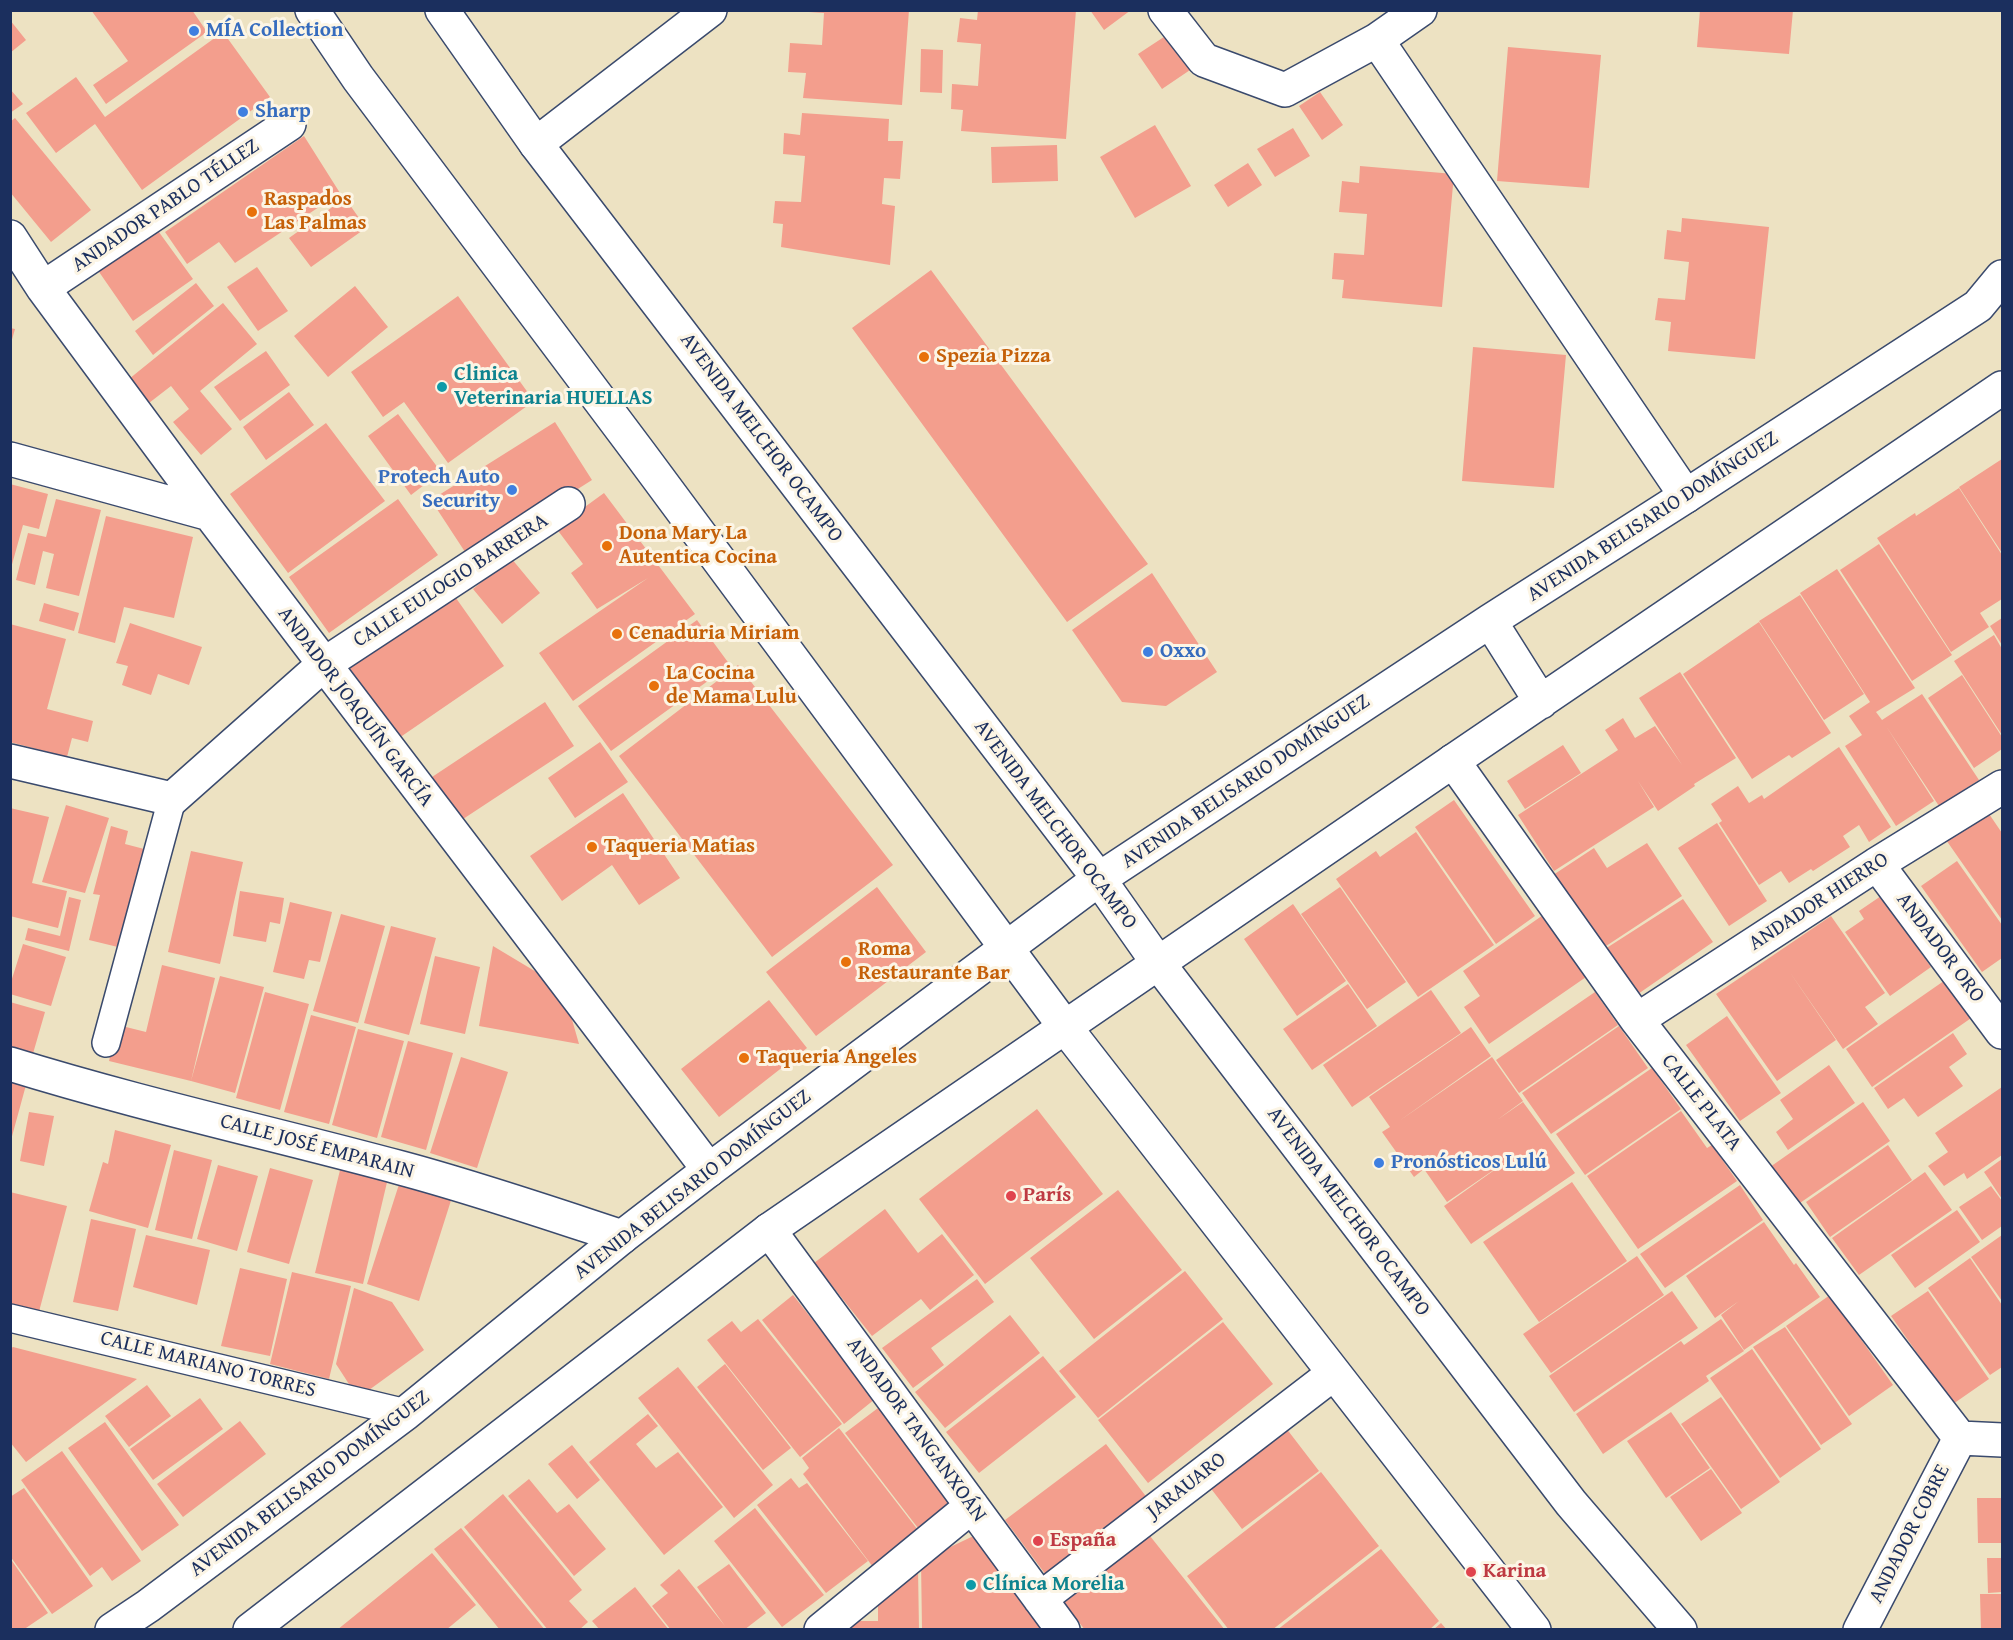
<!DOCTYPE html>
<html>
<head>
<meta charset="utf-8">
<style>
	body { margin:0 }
	#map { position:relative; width:2013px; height:1640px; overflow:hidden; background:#ede2c2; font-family:"Gentium Book Plus",serif }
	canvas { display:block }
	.frame { position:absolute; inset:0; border:12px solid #1b2f5e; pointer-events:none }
</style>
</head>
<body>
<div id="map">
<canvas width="2013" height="1640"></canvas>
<div class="frame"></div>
</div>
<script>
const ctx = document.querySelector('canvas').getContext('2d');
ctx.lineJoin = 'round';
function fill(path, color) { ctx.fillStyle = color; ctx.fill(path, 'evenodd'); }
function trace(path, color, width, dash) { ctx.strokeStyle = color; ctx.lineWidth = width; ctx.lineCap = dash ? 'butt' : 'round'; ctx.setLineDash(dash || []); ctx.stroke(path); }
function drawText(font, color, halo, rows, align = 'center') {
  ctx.font = font + ' "Gentium Book Plus",serif'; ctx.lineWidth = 6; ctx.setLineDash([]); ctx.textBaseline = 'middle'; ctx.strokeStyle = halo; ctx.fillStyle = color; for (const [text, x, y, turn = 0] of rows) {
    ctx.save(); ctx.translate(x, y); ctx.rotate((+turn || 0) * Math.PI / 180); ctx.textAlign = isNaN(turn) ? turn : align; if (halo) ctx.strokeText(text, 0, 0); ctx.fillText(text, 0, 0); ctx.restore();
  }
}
const building = new Path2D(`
	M91,10H192L207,32L106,104L93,85L128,61Z
	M810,10H909L902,105L803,98L806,73L788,72L790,43L822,45L824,13L809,12Z
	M978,10H1076L1066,139L961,131L963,110L951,109L952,84L978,86L981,44L957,42L960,18L977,20Z
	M1090,10H1131L1104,30Z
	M1700,10H1793L1789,54L1697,47Z
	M10,20L26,40L10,53Z
	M223,32L270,97L142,190L95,124L56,153L26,113L76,77L105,117Z
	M1170,33L1193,68L1162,89L1138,54Z
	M1508,47L1601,55L1589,188L1497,181Z
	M921,49L943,50L942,93L920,92Z
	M10,89L23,104L10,113Z
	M1320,92L1343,125L1322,140L1299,106Z
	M802,113L889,119L888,141H903L900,179L884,178L882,204L895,206L890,265L781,247L783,224L773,223L775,201L801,202L805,156L783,154L784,133L800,135Z
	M15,118L91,210L51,242L10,192V122Z
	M1155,125L1191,186L1135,218L1100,157Z
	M1293,128L1310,156L1275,177L1257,149Z
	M304,136L340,193L235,263L219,242L187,264L165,232Z
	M1057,145L1058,181L992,183L991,147Z
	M1248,163L1262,185L1228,207L1214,185Z
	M1360,166L1454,174L1442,307L1342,298L1344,280L1332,279L1334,253L1364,255L1367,214L1339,212L1342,181L1359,183Z
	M345,198L366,228L311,267L289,238Z
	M1682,218L1769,227L1755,359L1668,351L1671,322L1655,320L1658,298L1685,300L1689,262L1664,259L1667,230L1681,232Z
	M156,228L193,279L133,321L97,269Z
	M257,267L288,311L258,331L227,287Z
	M931,270L1148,564L1067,622L852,328Z
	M196,283L214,306L153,355L135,331Z
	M355,286L388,327L328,377L294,336Z
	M458,296L534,401L448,463L404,402L383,417L351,372Z
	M223,303L257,344L200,391L232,429L201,455L173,422L189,409L171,386L149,403L129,379Z
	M10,328L15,329L11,343L10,342Z
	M1473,347L1566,355L1554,488L1462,481Z
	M266,351L290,385L240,421L214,387Z
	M289,392L314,425L266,460L243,427Z
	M398,414L441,472L411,495L368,436Z
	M555,422L592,480L469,558L431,500Z
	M326,423L385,501L288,573L230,494Z
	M2002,459V553L1959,487Z
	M10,484L48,494L39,529L23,525L11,568Z
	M1959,488L2002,555V599L1980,613L1989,627L1951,652L1877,538L1915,513L1916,516Z
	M604,493L695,614L573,701L539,653L648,578L597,609L571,573L583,564L556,528Z
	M56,499L101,510L79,596L46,588L54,554L43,551L35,585L16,580L28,533L46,537Z
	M398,499L438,555L329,633L289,577Z
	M106,516L193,537L174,618L124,607L115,643L78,633Z
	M1879,544L1952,655L1912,681L1840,570Z
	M511,558L540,593L502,624L473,589Z
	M1837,569L1915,688L1876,712L1882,720L1922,694L1979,780L1939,806L1886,726L1934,801L1896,826L1845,746L1862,735L1849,716L1870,702L1800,593Z
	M1152,573L1217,672L1166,706L1122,702L1072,630Z
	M451,591L504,666L399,738L346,663Z
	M1800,595L1864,694L1824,720L1759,621Z
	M44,603L79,613L74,631L39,621Z
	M2002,618V645L1990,626Z
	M697,620L730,665L611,751L578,706Z
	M1759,622L1831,733L1792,758L1789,755L1752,779L1683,674Z
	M130,623L202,647L189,685L158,674L151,695L122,685L128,666L116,663Z
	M10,624L66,639L47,709L93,721L88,742L72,738L67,757L10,742Z
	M1994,635L2002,649V735L1954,661Z
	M738,665L893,865L772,957L619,756Z
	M1680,672L1736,758L1694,784L1695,786L1658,811L1638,781L1654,807L1554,871L1518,815L1618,750L1605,730L1623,718L1635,738L1655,726L1682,765L1639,698Z
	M1962,675L2002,737V749L1974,768L1928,698Z
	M545,702L574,746L457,823L429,779Z
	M600,742L628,782L575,818L548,778Z
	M1563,745L1581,773L1525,809L1507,781Z
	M1839,747L1891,827L1869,842L1859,825L1843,836L1850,847L1813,871L1811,869L1789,883L1781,871L1759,885L1719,823L1722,821L1711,804L1738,786L1749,803L1762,795L1764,799Z
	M623,793L680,878L639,905L612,865L562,901L530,856Z
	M1454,800L1535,916L1496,944L1415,827Z
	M66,805L109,818L85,893L42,882Z
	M10,808L49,817L32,883L67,891L58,928L10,916Z
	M1985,808L2002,833V920L1944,837Z
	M1717,823L1767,901L1729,926L1678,848Z
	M111,826L128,831L125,844L148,850L122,948L89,940L100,895L93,894Z
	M1416,832L1494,945L1418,997L1336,879L1376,851L1380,857Z
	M1647,843L1682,896L1603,948L1547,879L1594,848L1607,868Z
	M191,851L243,862L220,964L168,952Z
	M1957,861L2002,925V958L1982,972L1921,886Z
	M877,887L926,952L816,1036L766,972Z
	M1340,887L1406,982L1367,1009L1301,914Z
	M240,891L284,898L280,924L270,922L266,942L233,936Z
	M1881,896L1931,967L1890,996L1845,932L1864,919L1859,911Z
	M69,897L81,900L69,951L25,940L28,928L60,936Z
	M1683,899L1713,942L1638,994L1605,949Z
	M290,902L332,912L320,962L309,960L304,979L273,972Z
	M1293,904L1346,981L1297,1016L1244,939Z
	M1546,913L1589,975L1489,1044L1464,1007L1480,996L1463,971Z
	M341,914L385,926L358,1023L313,1011Z
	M1831,916L1885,993L1865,1007L1878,1024L1843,1049L1789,971L1836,1040L1777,1081L1716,994Z
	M391,926L436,938L409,1035L364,1023Z
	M23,944L66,957L51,1006L10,994V985Z
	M493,946L563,988L579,1044L479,1026Z
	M435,956L480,967L465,1034L420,1024Z
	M162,965L215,978L191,1081L109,1061L118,1025L146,1032Z
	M220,976L264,987L235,1093L191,1081Z
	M1951,976L1977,1014L1872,1087L1846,1049Z
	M1348,984L1377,1026L1312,1070L1283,1029Z
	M1431,990L1461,1033L1352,1107L1323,1065Z
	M265,992L309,1004L280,1110L236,1098Z
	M1595,992L1618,1025L1519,1093L1496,1060Z
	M769,1000L807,1048L719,1117L681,1069Z
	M10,1002L45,1012L32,1057L10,1050Z
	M311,1015L356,1027L329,1124L284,1112Z
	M1727,1016L1781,1093L1740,1121L1686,1045Z
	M1619,1026L1648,1068L1551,1134L1522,1093Z
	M1471,1027L1491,1056L1399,1121L1492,1057L1523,1101L1497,1120L1523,1102L1575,1173L1471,1244L1444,1206L1514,1156L1447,1202L1424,1169L1414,1177L1382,1132L1390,1127L1369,1097Z
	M358,1029L404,1041L377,1138L332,1125Z
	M1953,1033L1967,1054L1949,1067L1963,1086L1918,1117L1904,1098L1888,1109L1874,1088Z
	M408,1041L453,1053L426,1150L381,1137Z
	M461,1057L508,1072L477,1168L430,1153Z
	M1829,1065L1855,1103L1788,1150L1776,1132L1793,1119L1780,1100Z
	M1652,1068L1681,1109L1585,1175L1556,1134Z
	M10,1081L26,1085L11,1140H10Z
	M2002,1087V1155L1967,1179L1964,1173L1944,1186L1928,1166L1948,1152L1935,1133Z
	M1863,1102L1890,1141L1797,1205L1770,1167Z
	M1037,1109L1103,1194L985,1284L919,1199Z
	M1681,1111L1707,1148L1712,1145L1737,1181L1638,1249L1587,1176Z
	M29,1112L54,1116L44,1166L20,1161Z
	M115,1130L171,1145L148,1228L89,1211L103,1162L108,1164Z
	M1888,1145L1912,1180L1830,1237L1806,1202Z
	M174,1150L212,1160L192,1239L155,1230Z
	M2002,1159V1199L1984,1172Z
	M218,1165L258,1176L237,1251L197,1239Z
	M341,1166L388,1178L363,1284L315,1273Z
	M270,1168L313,1180L289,1264L247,1252Z
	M1925,1172L1952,1210L1859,1275L1832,1238Z
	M402,1175L454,1191L419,1301L367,1284Z
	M1572,1182L1627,1261L1539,1322L1483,1242Z
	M1740,1185L1763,1220L1665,1288L1640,1254Z
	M1991,1186L2002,1201V1226L1982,1240L1959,1207Z
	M1118,1190L1182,1270L1094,1339L1030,1258Z
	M10,1192L67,1206L36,1323L10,1316Z
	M885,1209L918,1253L942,1234L974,1275L930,1310L921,1299L872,1336L814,1263Z
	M1957,1210L1980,1242L1915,1288L1891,1255Z
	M91,1219L136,1229L118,1311L73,1302Z
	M1764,1222L1794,1265L1796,1263L1820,1297L1744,1350L1721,1315L1739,1301L1715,1318L1686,1276Z
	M146,1235L210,1250L197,1305L133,1287Z
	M2002,1235V1301L1971,1257Z
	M1637,1256L1664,1295L1551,1373L1523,1334Z
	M1970,1258L2002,1305V1367L1990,1375L1928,1288Z
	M240,1268L287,1279L270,1356L221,1346Z
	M1185,1271L1223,1319L1098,1418L1059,1371Z
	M292,1272L351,1286L329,1379L270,1364Z
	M977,1279L994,1302L931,1348L944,1365L913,1388L882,1348Z
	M354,1288L392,1302L424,1350L358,1398L336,1364Z
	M1672,1291L1698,1328L1574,1412L1549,1376Z
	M1928,1291L1989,1379L1953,1404L1891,1316Z
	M793,1295L875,1399L844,1424L762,1320Z
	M1830,1295L1893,1385L1849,1416L1786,1326Z
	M1010,1315L1040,1353L945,1428L915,1392Z
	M758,1319L842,1424L800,1457L707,1340L732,1321L741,1332Z
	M1721,1319L1744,1351L1706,1376L1709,1381L1603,1454L1576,1414L1681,1341L1684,1345Z
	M1223,1322L1273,1384L1148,1483L1098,1420Z
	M1785,1327L1852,1424L1821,1445L1753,1347Z
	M13,1347L137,1379L26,1462L10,1442V1349Z
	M1752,1349L1821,1449L1780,1478L1710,1378Z
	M1043,1356L1076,1397L979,1473L946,1432Z
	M725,1364L791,1448L763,1470L697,1387Z
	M678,1367L773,1485L734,1518L638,1398Z
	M147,1385L171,1416L129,1447L105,1416Z
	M1721,1397L1780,1482L1741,1509L1681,1424Z
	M200,1398L223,1429L153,1480L130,1449Z
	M878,1408L954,1504L921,1532L845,1433Z
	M1671,1412L1710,1468L1666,1498L1627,1441Z
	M648,1414L658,1426L636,1444L656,1468L678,1452L723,1507L664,1555L589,1462Z
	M240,1421L266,1454L183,1517L157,1484Z
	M105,1422L179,1525L142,1551L68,1448Z
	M839,1428L921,1534L876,1571L803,1474L809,1468L802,1458Z
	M1286,1428L1319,1471L1242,1529L1209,1486Z
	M1106,1444L1148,1499L1046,1575L1005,1520Z
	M572,1445L600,1480L577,1499L548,1464Z
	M62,1451L141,1561L112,1581L102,1567L90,1576L21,1480Z
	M1711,1469L1742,1513L1701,1541L1670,1497Z
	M1321,1472L1379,1546L1272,1630H1229L1187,1576Z
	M791,1478L799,1488L807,1483L868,1561L826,1593L757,1505Z
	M529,1479L557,1513L569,1504L606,1549L574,1576L508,1496Z
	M24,1488L93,1586L52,1614L10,1556V1497Z
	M503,1494L582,1590L569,1601L588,1622L579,1630H548L464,1527Z
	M1977,1498H2002V1543H1978Z
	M755,1508L824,1595L782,1627L714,1541Z
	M461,1528L545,1630H500L434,1549Z
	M986,1530L1050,1630H922L921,1561Z
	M1150,1536L1225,1630H1085L1064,1603Z
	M1381,1549L1439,1621L1429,1630H1277Z
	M432,1553L476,1605L446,1630H337Z
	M10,1558L48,1613L23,1630H10Z
	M1987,1558H2002V1592L1988,1593Z
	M729,1564L766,1613L744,1630H671L652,1606L668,1593L660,1585L679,1569L725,1626L697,1587Z
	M918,1568L919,1630H849V1621H878V1597Z
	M635,1587L669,1630H600L592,1621Z
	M1980,1594H2002V1630H1981Z
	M1441,1623L1447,1630H1433Z`);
const lane = new Path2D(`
	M106,1043L172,799
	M10,1318L406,1413`);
const street = new Path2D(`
	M1165,10L1204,60L1285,90L1377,40L1420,10
	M1377,40L1686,496
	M536,144L710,10
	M10,237L43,288L210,514L709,1170
	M43,288L289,124
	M10,459L210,514
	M10,761L172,799L323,665L568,504
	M1453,761L1637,1020L1960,1438
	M1877,864L2002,1032
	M1637,1020L1877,864L2002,787
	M10,1064C139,1104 271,1133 401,1168C476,1188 549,1213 622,1237
	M769,1230L1063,1630
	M1960,1438L2002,1440
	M1040,1599L1333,1374
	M821,1630L972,1506
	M1860,1630L1960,1438`);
const secondary = new Path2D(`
	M1490,621L1541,702
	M112,1630L148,1606L406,1413L622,1237L709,1170L1099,879L1490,621L1686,496L1978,306L2002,277
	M250,1630L769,1230L1453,761L2002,388`);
const primary = new Path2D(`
	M312,10L358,78L641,455L1065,1027L1534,1630
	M442,10L536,144L1099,879L1158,963L1571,1503L1680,1630`);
const markers = [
	[194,31,6,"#3f7fe0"],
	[243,112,6,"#3f7fe0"],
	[252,212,6,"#e8710a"],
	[924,357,6,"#e8710a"],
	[442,387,6,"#0f9aa8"],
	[512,490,6,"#3f7fe0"],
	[607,546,6,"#e8710a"],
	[617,634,6,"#e8710a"],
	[1148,652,6,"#3f7fe0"],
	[654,686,6,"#e8710a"],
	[592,847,6,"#e8710a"],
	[846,962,6,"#e8710a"],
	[744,1058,6,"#e8710a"],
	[1379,1163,6,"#3f7fe0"],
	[1011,1196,6,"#e0444e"],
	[1038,1541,6,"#e0444e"],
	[1471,1572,6,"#e0444e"],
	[971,1585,6,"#0f9aa8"]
];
const shopNames = [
	["MÍA Collection",206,31],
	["Sharp",255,112],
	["Protech Auto",500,478,"right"],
	["Security",500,502,"right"],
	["Oxxo",1160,652],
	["Pronósticos Lulú",1391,1163]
];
const foodNames = [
	["Raspados",264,200],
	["Las Palmas",264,224],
	["Spezia Pizza",936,357],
	["Dona Mary La",619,534],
	["Autentica Cocina",619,558],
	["Cenaduria Miriam",629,634],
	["La Cocina",666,674],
	["de Mama Lulu",666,698],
	["Taqueria Matias",604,847],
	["Roma",858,950],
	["Restaurante Bar",858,974],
	["Taqueria Angeles",756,1058]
];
const streetNames = [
	["ANDADOR PABLO TÉLLEZ",166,206,-34],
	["AVENIDA MELCHOR OCAMPO",761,438,53],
	["AVENIDA BELISARIO DOMÍNGUEZ",1653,517,-33],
	["CALLE EULOGIO BARRERA",451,581,-33],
	["ANDADOR JOAQUÍN GARCÍA",355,707,53],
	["AVENIDA BELISARIO DOMÍNGUEZ",1246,782,-34],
	["AVENIDA MELCHOR OCAMPO",1055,825,53],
	["ANDADOR HIERRO",1819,902,-33],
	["ANDADOR ORO",1940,948,53],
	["CALLE PLATA",1701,1103,52],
	["CALLE JOSÉ EMPARAIN",317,1147,15],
	["AVENIDA BELISARIO DOMÍNGUEZ",693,1185,-38],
	["AVENIDA MELCHOR OCAMPO",1348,1212,53],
	["CALLE MARIANO TORRES",208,1365,14],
	["ANDADOR TANGANXOÁN",916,1430,54],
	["AVENIDA BELISARIO DOMÍNGUEZ",310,1484,-37],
	["JARAUARO",1187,1486,-38],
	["ANDADOR COBRE",1910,1534,-63]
];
const cultureNames = [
	["Clinica",454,375],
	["Veterinaria HUELLAS",454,399],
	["Clínica Morelia",983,1585]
];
const healthNames = [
	["París",1023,1196],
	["España",1050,1541],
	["Karina",1483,1572]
];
fill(building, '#f39e8d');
trace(lane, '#3a4a6d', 30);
trace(street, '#3a4a6d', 36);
trace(secondary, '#3a4a6d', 36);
trace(primary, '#3a4a6d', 36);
trace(lane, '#fff', 27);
trace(street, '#fff', 33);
trace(secondary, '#fff', 33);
trace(primary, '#fff', 33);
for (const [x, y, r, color] of markers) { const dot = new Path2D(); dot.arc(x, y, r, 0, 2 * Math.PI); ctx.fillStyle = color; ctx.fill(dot); trace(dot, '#fcf5e5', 2); }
drawText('bold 21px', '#366cbe', '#fcf5e5', shopNames, 'left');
drawText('bold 21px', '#c56008', '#fcf5e5', foodNames, 'left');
drawText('21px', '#1b2f5e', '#fcf5e5', streetNames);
drawText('bold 21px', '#0d838f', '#fcf5e5', cultureNames, 'left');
drawText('bold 21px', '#be3a42', '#fcf5e5', healthNames, 'left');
</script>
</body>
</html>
